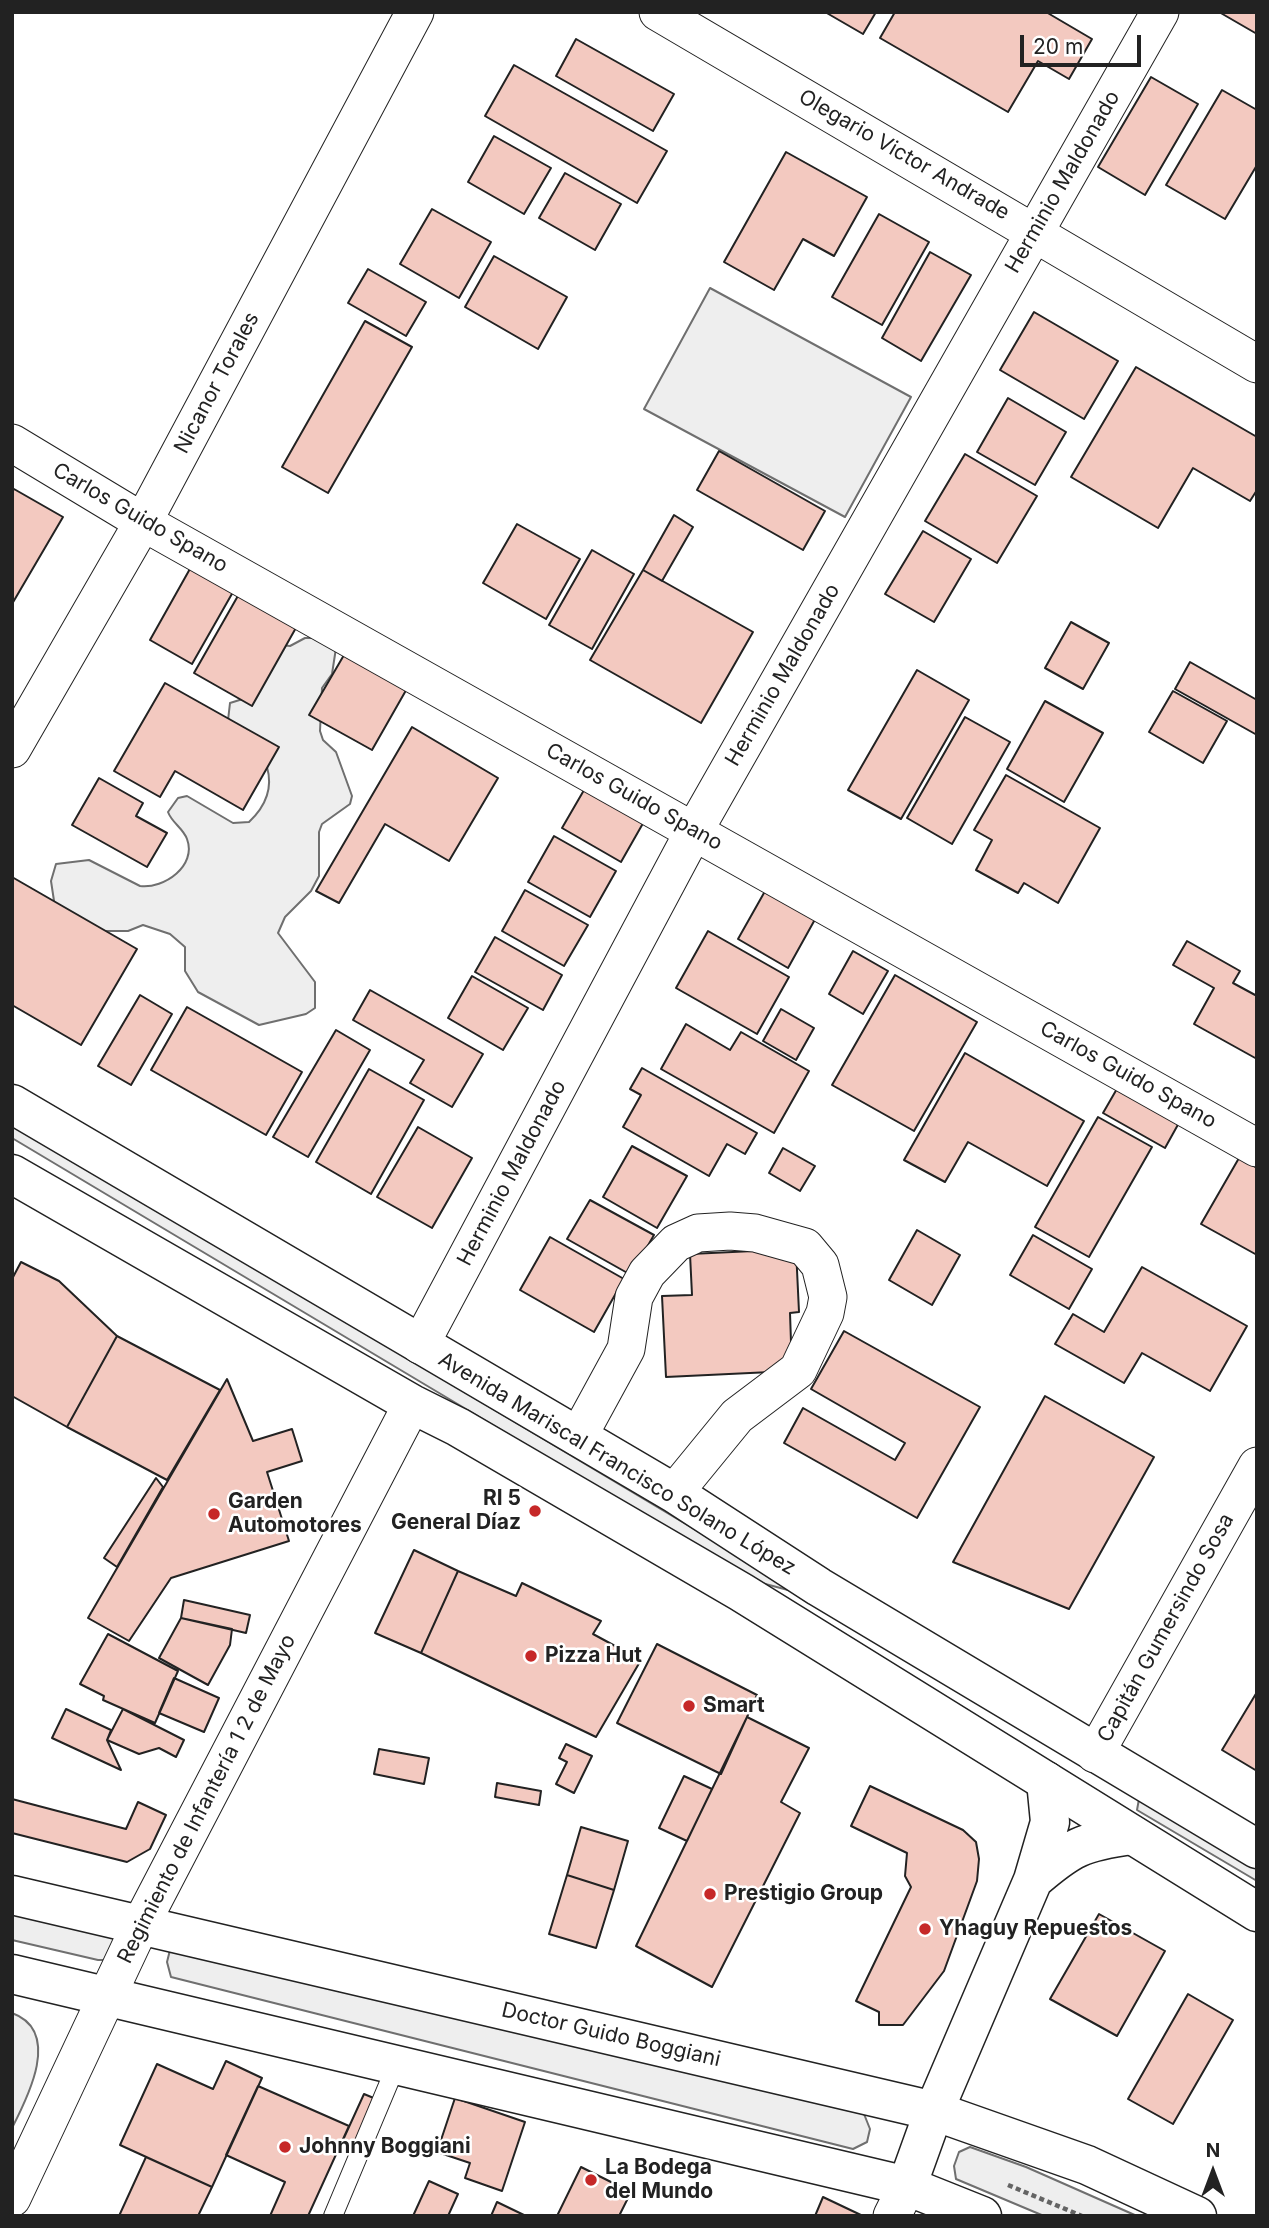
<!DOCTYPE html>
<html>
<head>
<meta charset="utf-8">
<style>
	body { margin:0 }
	#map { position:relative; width:1269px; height:2228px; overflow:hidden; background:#fff; font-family:Inter,sans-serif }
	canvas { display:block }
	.frame { position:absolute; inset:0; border:14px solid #222; pointer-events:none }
	.north { position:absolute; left:1178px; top:2137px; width:70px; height:70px; -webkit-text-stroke:5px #fff; paint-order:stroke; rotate:0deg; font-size:19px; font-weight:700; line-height:28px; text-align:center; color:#222 }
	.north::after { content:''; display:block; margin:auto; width:24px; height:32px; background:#222; clip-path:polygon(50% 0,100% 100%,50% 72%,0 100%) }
	.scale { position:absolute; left:1020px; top:35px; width:121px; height:32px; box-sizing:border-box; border:4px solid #222; border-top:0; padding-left:9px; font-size:21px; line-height:24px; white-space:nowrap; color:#222; -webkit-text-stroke:5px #fff; paint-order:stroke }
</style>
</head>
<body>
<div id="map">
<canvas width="1269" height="2228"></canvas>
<div class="frame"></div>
<div class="north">N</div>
<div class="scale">20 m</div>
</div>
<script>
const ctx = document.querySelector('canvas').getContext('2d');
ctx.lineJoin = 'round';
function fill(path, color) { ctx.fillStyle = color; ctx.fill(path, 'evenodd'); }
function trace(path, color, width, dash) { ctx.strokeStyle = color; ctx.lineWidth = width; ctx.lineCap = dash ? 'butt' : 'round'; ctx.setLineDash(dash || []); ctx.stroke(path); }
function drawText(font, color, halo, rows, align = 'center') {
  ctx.font = font + ' Inter,sans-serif'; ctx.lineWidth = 5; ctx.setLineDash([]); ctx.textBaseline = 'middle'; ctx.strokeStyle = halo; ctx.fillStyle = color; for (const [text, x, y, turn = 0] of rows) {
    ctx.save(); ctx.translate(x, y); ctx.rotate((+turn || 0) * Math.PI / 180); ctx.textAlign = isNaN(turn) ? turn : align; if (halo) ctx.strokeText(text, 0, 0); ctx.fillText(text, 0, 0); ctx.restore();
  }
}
const green = new Path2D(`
	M710,288L911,397L845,517L644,409Z
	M305,638H323L336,648L332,674L322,688L320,731L323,740L336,752L352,796L350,804L322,824L319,832V876L311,891L285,917L278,933L315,982V1008L306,1014L259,1025L198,992L185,971V947L170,934L143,925L128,931H100L56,914L51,881L56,864L89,860L140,886C164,889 197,866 187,839C183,828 172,823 168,812L178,798L187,796L233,823L249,822C265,807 273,788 267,767L227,729L230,703L246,698L281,645L290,646Z
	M12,1122L788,1585V1590L754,1581L12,1138Z
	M1139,1799L1257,1865V1881L1137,1810Z
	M12,1904L109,1926L115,1940L105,1960H98L12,1940Z
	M170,1950L864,2114L870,2129L867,2142L853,2149L171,1977L167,1962Z
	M12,2013C62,2031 28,2097 12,2128Z
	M970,2147L1026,2167L1137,2216H1044L956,2179L954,2166L959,2152Z`);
const building = new Path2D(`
	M825,12H876L863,34Z
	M895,12H1046L1092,39L1069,79L1038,61L1008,112L880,38Z
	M1219,12H1257V34Z
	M576,39L674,94L653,131L556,76Z
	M514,65L667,151L637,203L485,116Z
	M1151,77L1198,104L1145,195L1098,167Z
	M1222,90L1257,110V165L1225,219L1166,185Z
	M494,136L551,168L524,214L468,182Z
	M786,152L867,197L834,256L803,239L774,290L724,262Z
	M565,173L621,204L595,250L539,218Z
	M432,209L491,242L459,298L400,264Z
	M879,214L929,242L882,325L832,297Z
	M930,252L971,275L921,361L882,338Z
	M494,256L567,297L538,349L465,307Z
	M368,269L426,302L406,336L348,303Z
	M1034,312L1118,361L1084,419L1000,370Z
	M365,321L412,347L328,493L282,467Z
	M1136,367L1257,437V490L1250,501L1193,468L1158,528L1071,477Z
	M1008,398L1066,432L1035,485L977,452Z
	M719,451L825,511L803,550L697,490Z
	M965,454L1037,496L997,563L925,521Z
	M14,489L63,517L12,604V492Z
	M674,515L693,527L662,581L643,570Z
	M517,524L580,559L546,619L483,583Z
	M923,531L971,559L934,622L885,594Z
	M592,550L634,574L592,649L549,625Z
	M191,567L233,592L192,664L150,640Z
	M643,570L753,632L701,723L590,660Z
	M239,594L297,626L252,706L194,673Z
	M1071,622L1109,643L1083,689L1045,668Z
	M351,643L413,678L372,750L309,715Z
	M1190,662L1257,700V735L1175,689Z
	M917,670L969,700L901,819L848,790Z
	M165,683L279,747L243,810L175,771L160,797L114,771Z
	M1173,691L1227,721L1203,763L1149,732Z
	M1045,701L1103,733L1064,802L1007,769Z
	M965,717L1010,742L952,844L907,818Z
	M412,727L498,778L449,861L385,824L339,903L316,891Z
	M1006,775L1100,828L1058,903L1024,883L1018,893L976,870L992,840L974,830Z
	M99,778L143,803L136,816L167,833L147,867L72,825Z
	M591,778L650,811L621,862L562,828Z
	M554,836L616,871L590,917L528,882Z
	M12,877L137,949L81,1045L12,1005Z
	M773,877L823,905L788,968L738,939Z
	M525,890L588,925L564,966L502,931Z
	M708,931L789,977L757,1034L676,988Z
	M495,937L562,975L543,1010L475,972Z
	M1187,941L1240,971L1233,983L1257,996V1059L1194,1024L1214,988L1173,965Z
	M853,951L888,971L863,1014L829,994Z
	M895,975L977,1022L914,1131L832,1085Z
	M472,976L528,1008L503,1050L448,1018Z
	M370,990L483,1054L452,1107L410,1083L424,1060L353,1020Z
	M140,995L172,1014L131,1085L98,1066Z
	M187,1007L302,1072L266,1135L151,1070Z
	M781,1009L814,1028L796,1060L763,1041Z
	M686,1024L730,1050L741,1032L809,1071L774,1133L661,1069Z
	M336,1030L370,1050L308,1157L273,1137Z
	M965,1053L1084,1121L1047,1186L968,1142L945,1182L904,1160Z
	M642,1068L757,1133L745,1154L727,1144L709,1176L623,1127L641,1095L630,1089Z
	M369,1069L424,1100L371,1194L316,1162Z
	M1118,1087L1180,1121L1165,1148L1103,1113Z
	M1098,1117L1152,1147L1089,1257L1035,1227Z
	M418,1127L472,1158L432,1228L377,1197Z
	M632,1146L687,1176L657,1228L603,1197Z
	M783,1148L815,1166L800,1191L769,1173Z
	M1239,1158L1257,1168V1255L1201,1224Z
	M590,1200L654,1235L631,1275L567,1239Z
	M917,1230L960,1255L932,1305L889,1280Z
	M1033,1235L1092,1269L1069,1309L1010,1275Z
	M550,1237L624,1279L594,1332L520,1290Z
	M796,1249L799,1312L790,1313L792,1371L666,1377L662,1296L692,1295L690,1254Z
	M21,1262L59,1281L117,1336L67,1427L12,1396V1279Z
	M1142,1267L1247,1326L1210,1391L1142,1353L1124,1383L1055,1344L1073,1314L1104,1332Z
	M844,1331L980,1407L917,1518L784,1443L803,1408L895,1460L905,1443L811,1389Z
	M117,1336L220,1390L167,1480L67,1427Z
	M227,1379L253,1441L292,1429L302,1461L267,1472L289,1541L171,1578L129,1641L88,1618Z
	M1045,1396L1154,1457L1069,1609L953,1562Z
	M156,1478L163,1487L117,1567L104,1558Z
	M414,1550L458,1571L421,1653L375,1633Z
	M458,1571L516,1596L522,1583L601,1621L593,1634L641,1660L596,1737L421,1653Z
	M184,1600L250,1615L246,1633L181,1618Z
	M181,1618L232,1629L230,1645L208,1685L159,1658Z
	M108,1634L178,1671L155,1723L103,1700L104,1696L80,1684Z
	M657,1644L757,1695L721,1774L617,1723Z
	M174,1678L219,1698L204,1732L159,1713Z
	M1257,1692V1771L1222,1750Z
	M66,1709L111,1730L107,1740L121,1770L52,1738Z
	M123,1709L184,1740L176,1757L159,1748L139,1754L107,1740Z
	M747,1717L809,1748L781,1802L800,1813L712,1987L636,1946Z
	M566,1744L592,1756L574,1793L556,1784L567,1762L559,1758Z
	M379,1749L429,1758L424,1784L374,1774Z
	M684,1776L712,1789L687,1841L659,1828Z
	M497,1783L541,1791L539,1805L495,1797Z
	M870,1786L963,1830L976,1842L979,1859L977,1881L944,1971L903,2025H879V2012L856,2001L911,1887L905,1876L907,1853L851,1826Z
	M12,1799L126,1829L138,1802L166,1815L150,1849L127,1862L12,1833Z
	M581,1827L628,1841L614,1890L567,1875Z
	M567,1875L614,1890L596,1948L549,1934Z
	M1099,1914L1165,1951L1117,2036L1050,1999Z
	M1188,1994L1233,2020L1173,2124L1128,2099Z
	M226,2061L262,2078L212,2187L120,2145L157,2064L213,2089Z
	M258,2086L349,2126L308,2216H270L285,2182L226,2155Z
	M364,2094L376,2099L355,2145L343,2140Z
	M455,2098L525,2122L502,2191L465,2178L470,2163L437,2152Z
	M146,2157L212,2187L198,2216H119Z
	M581,2167L631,2192L619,2216H557Z
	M429,2181L458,2194L448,2216H413Z
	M823,2197L863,2216H815Z
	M497,2202L526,2216H491Z`);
const path = new Path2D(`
	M1008,2185L1082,2216`);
const lane = new Path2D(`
	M333,2216L396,2066`);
const street = new Path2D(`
	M658,12L1257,364
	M12,443L143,522L1257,1148
	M12,749L143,522L415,12
	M420,1345L694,831L1160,12
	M578,1437L626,1349L634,1297L647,1273L676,1243L698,1233L730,1231L755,1233L805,1247L820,1265L828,1297L825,1313L798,1370L737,1416L674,1493
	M1095,1754L1257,1466
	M12,2198L141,1924L412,1404
	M892,2216L907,2186`);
const secondary = new Path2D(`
	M1033,1880C1071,1847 1082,1842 1132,1835
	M907,2186L934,2111L1033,1880L1050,1822L1046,1781`);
const primary = new Path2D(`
	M12,1895L934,2111L1087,2165L1197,2216
	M12,1974L907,2186L982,2216`);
const highway = new Path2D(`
	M12,1104L674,1493L819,1587L1257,1849
	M12,1174L412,1404L458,1427L741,1592L1257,1912`);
const markers = [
	[535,1511,7,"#c62828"],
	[214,1514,7,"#c62828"],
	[531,1656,7,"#c62828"],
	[689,1706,7,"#c62828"],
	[710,1894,7,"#c62828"],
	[925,1929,7,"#c62828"],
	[285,2147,7,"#c62828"],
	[591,2180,7,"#c62828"]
];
const streetNames = [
	["Olegario Victor Andrade",904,155,30],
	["Herminio Maldonado",1063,182,-60],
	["Nicanor Torales",217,383,-62],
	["Carlos Guido Spano",140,518,30],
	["Herminio Maldonado",783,675,-60],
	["Carlos Guido Spano",634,797,29],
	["Carlos Guido Spano",1128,1075,29],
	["Herminio Maldonado",512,1173,-62],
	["Avenida Mariscal Francisco Solano López",617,1464,31],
	["Capitán Gumersindo Sosa",1166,1628,-61],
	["Regimiento de Infantería 1 2 de Mayo",207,1799,-63],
	["Doctor Guido Boggiani",611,2035,13]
];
const poiNames = [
	["RI 5",521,1499,"right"],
	["General Díaz",521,1523,"right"],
	["Garden",228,1502],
	["Automotores",228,1526],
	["Pizza Hut",545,1656],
	["Smart",703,1706],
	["Prestigio Group",724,1894],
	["Yhaguy Repuestos",939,1929],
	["Johnny Boggiani",299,2147],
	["La Bodega",605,2168],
	["del Mundo",605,2192]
];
fill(green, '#eee');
trace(green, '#6f6f6f', 2);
fill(building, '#f3c9c0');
trace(building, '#222', 2);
trace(lane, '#222', 20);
trace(street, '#222', 39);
trace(secondary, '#222', 41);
trace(primary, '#222', 41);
trace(highway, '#222', 41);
trace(path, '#646464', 4.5, [5, 3.5]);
trace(lane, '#fff', 18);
trace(street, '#fff', 37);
trace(secondary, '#fff', 38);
trace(primary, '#fff', 38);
trace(highway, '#fff', 38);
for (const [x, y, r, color] of markers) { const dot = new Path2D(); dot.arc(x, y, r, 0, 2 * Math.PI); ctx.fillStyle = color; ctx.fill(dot); trace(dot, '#fff', 2.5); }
drawText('21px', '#222', '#fff', streetNames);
drawText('bold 21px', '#222', '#fff', poiNames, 'left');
</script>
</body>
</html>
